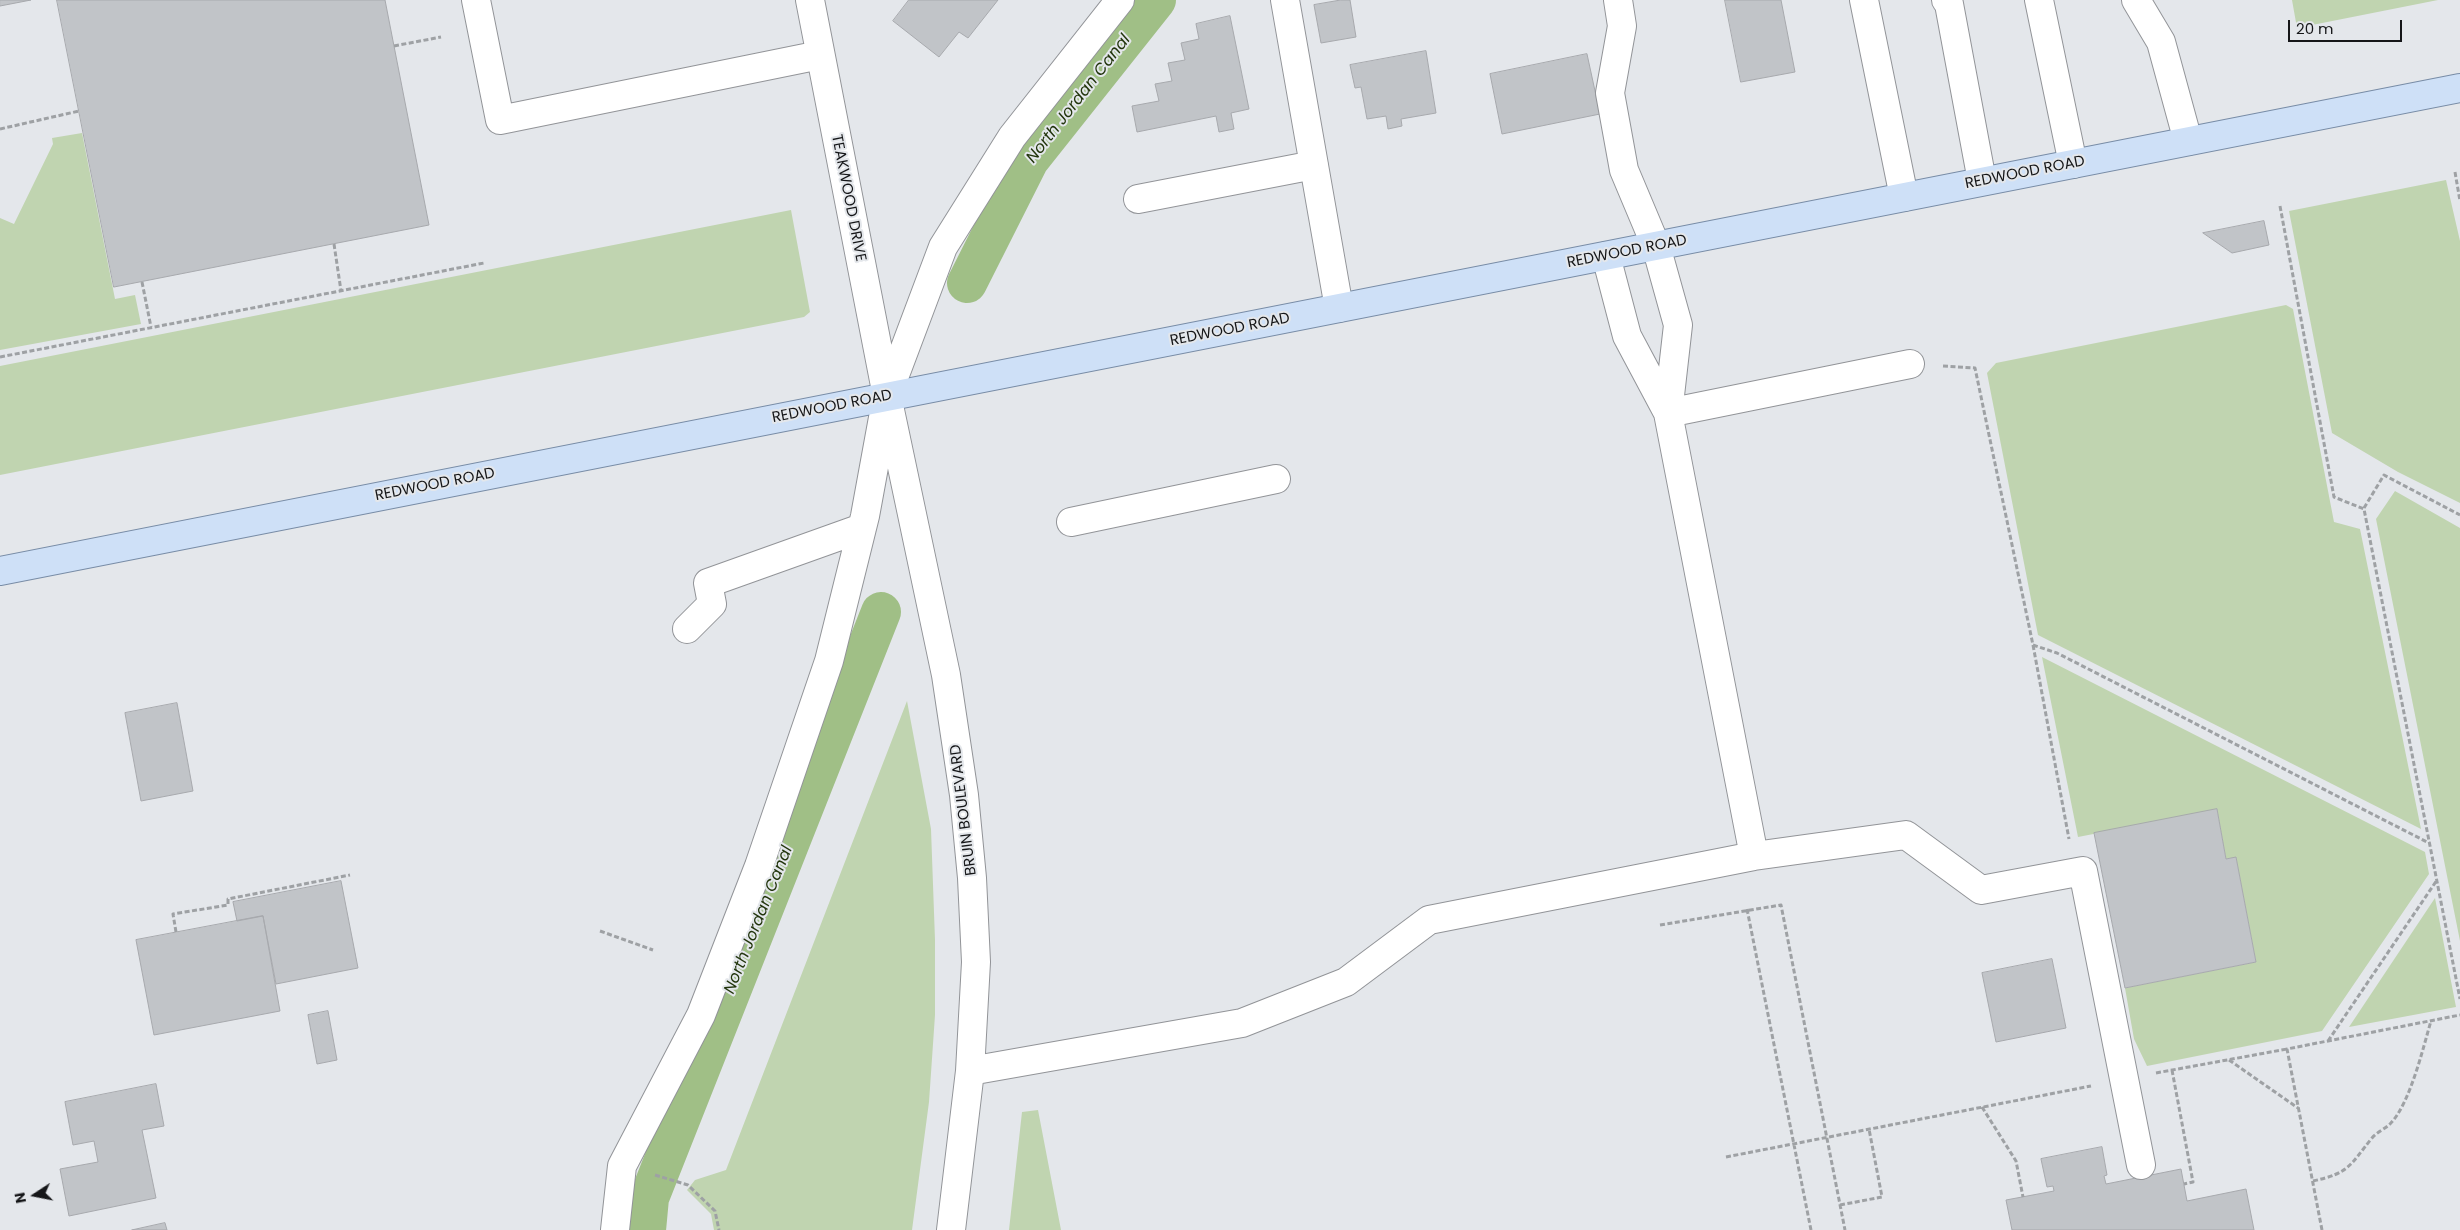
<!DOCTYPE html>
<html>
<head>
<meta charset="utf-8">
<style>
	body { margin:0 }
	#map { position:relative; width:2460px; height:1230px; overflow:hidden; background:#e4e7eb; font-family:Poppins,sans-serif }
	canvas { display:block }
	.north { position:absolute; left:10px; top:1170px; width:50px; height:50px; -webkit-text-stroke:4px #e4e7eb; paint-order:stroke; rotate:259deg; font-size:14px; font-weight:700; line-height:20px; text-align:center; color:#151618 }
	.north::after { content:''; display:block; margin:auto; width:18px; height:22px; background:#151618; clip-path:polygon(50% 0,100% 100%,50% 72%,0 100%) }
	.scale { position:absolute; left:2288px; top:20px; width:114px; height:22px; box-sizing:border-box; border:2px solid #151618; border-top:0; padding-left:6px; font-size:15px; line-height:18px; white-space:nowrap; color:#151618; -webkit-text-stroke:4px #e4e7eb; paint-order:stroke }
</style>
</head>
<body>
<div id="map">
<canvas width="2460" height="1230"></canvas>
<div class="north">N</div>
<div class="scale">20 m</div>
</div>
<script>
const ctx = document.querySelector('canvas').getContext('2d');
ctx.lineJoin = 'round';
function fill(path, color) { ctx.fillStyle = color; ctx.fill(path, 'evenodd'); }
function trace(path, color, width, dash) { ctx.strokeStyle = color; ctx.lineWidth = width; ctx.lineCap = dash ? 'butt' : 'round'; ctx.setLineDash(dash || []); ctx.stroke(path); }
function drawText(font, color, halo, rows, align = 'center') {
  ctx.font = font + ' Poppins,sans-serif'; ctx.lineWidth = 4; ctx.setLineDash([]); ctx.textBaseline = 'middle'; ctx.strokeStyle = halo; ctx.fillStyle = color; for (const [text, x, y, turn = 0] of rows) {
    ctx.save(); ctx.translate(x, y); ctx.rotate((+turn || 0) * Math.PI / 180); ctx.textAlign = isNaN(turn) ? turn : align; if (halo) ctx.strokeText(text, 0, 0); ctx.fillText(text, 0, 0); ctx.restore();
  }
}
const green = new Path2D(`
	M2292,0H2438L2297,28Z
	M82,133L115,299L135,295L141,324L0,350V218L14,224L53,144L52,138Z
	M2446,180L2460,241V503L2398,472L2332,433L2289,211Z
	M791,210L810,312L804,317L0,475V366Z
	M2286,305L2293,309L2334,522L2360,529L2421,829L2038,635L1987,373L1996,363Z
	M2395,491L2460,528V941L2376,519Z
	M2042,657L2425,852L2429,874L2322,1031L2147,1066L2134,1039L2125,988L2256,962L2236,858L2226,859L2217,810L2078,837Z
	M907,701L931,829L935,940V1015L929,1102L912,1230H714L711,1214L687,1190L695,1180L726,1170Z
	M2435,898L2456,1007L2349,1027Z
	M1038,1110L1061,1230H1009L1022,1112Z`);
const canal = new Path2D(`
	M967,283L1029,160L1156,0
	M646,1230L649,1198L881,612`);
const building = new Path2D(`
	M0,0H31L0,6Z
	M57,0H385L429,225L114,287Z
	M909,0H998L968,38L959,32L939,57L893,21Z
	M1341,0H1350L1356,37L1321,43L1314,5Z
	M1725,0H1781L1795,72L1741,82Z
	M1230,16L1249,109L1231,113L1234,129L1219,132L1216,116L1137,132L1132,106L1159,101L1155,84L1172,81L1168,63L1185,60L1181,43L1199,39L1196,24Z
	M1426,51L1436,113L1401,119L1402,126L1388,129L1386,116L1367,119L1361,87L1355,88L1350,65Z
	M1587,54L1600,114L1502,134L1490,74Z
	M2264,221L2269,245L2232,253L2203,233Z
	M177,703L193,791L141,801L125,713Z
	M2217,809L2226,859L2236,857L2256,962L2125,988L2094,833Z
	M341,881L358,968L276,984L263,916L237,921L233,902Z
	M263,916L280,1011L154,1035L136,940Z
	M2052,959L2066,1028L1996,1042L1982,973Z
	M328,1011L337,1060L317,1064L308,1015Z
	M156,1084L164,1126L142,1130L156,1198L69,1216L60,1169L98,1162L94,1141L73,1145L65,1102Z
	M2102,1147L2107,1175L2104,1176L2106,1184L2181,1169L2187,1201L2246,1189L2254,1230H2012L2006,1200L2054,1191L2053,1186L2047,1187L2041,1159Z
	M165,1223L167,1230H132Z`);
const path = new Path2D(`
	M394,46L441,37
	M0,129L79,111
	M2455,172L2460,201
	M2280,206L2334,497L2364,509L2460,999
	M334,244L341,291
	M142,282L151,327
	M0,357L484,263
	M1943,366L1975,368L2033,645L2057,653L2429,843
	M2364,508L2384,475L2460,515
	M2033,645L2069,839
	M1747,909L1811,1230
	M1660,925L1781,905L1845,1230
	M600,931L653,950
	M176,932L173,914L228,905V899L350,875
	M2328,1041L2437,880
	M2229,1060L2298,1108
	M2172,1070L2193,1182L2184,1184
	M2156,1073L2287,1049
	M1982,1107L2016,1161L2023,1197
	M1726,1157L2091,1086
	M655,1175L688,1185L715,1211L719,1230
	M2313,1181C2350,1173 2350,1165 2372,1138C2377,1132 2385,1129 2390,1124C2410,1104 2423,1048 2431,1021
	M1840,1205L1882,1197L1869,1129
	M2322,1230L2287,1049L2460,1015`);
const minor = new Path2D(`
	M476,0L500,120L820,55
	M810,0L887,396L946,675L964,795L972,878L976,962L970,1071L951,1230
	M1285,0L1339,308
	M1618,0L1622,26L1610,93L1624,170L1656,246L1678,325L1668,413
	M1864,0L1904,197
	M1946,0L1949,4L1982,181
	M2039,0L2073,164
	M2136,0L2161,42L2188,141
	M1138,199L1314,165
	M1606,256L1627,336L1668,413L1754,856
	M1668,413L1910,364
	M1071,522L1276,479
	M687,629L712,604L708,583L862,528
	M970,1071L1242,1023L1346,982L1429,920L1754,856L1906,835L1981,890L2083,871L2141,1165
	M615,1230L622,1166L701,1015L759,866L829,661L865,516L887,396L943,247L1012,137L1120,0`);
const major = new Path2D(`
	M0,571L2460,88`);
const streetNames = [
	["REDWOOD ROAD",2025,173,-11],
	["TEAKWOOD DRIVE",848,198,79],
	["REDWOOD ROAD",1627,252,-11],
	["REDWOOD ROAD",1230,330,-11],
	["REDWOOD ROAD",832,407,-11],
	["REDWOOD ROAD",435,485,-11],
	["BRUIN BOULEVARD",964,810,-97]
];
const waterNames = [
	["North Jordan Canal",1079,99,-52],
	["North Jordan Canal",759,920,-68]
];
fill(green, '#c0d4b0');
trace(canal, '#a0bf86', 40);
fill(building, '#c1c4c8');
trace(building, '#a7a9ad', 1);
trace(minor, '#929498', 30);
trace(major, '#788ca6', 30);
trace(path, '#9ea1a4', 3, [5, 2.5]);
trace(minor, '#fff', 28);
trace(major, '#cee0f7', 28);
drawText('15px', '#151618', '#e4e7eb', streetNames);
drawText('italic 16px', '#22350c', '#e4e7eb', waterNames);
</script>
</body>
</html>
